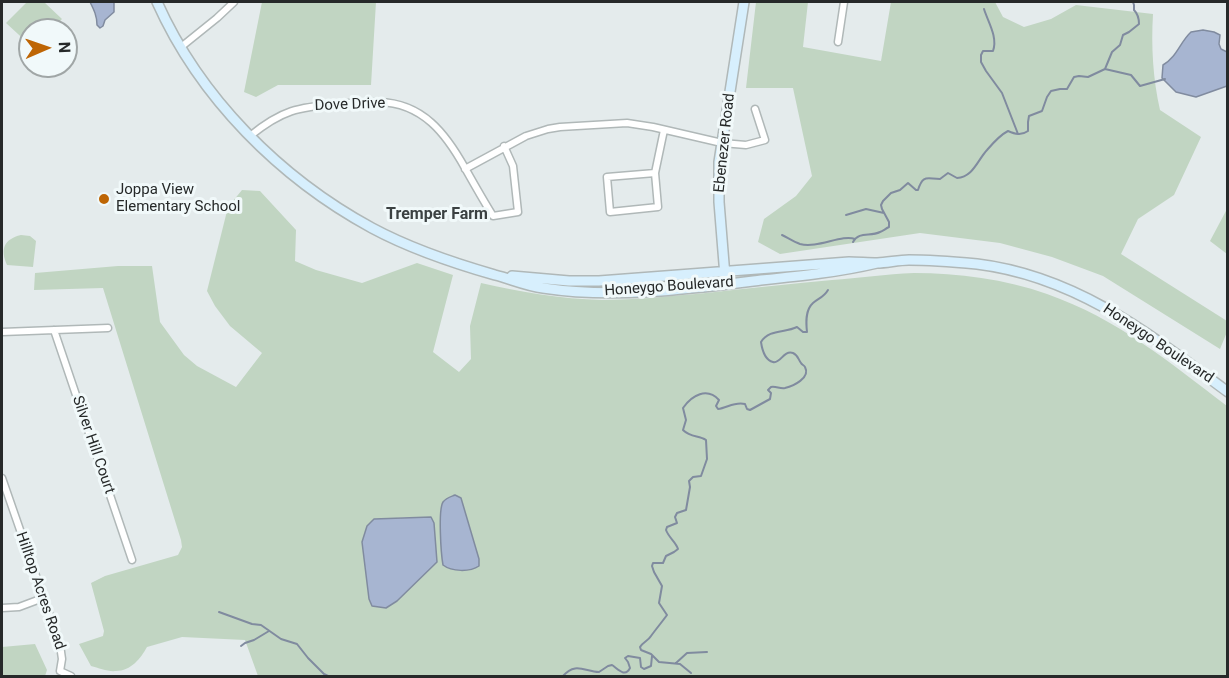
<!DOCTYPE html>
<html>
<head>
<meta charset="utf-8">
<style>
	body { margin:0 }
	#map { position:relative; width:1229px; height:678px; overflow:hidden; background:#e4ebec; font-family:Roboto,sans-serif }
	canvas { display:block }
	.frame { position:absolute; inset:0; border:3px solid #262929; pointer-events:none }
	.north { position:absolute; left:18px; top:18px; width:60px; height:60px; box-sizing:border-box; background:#f1f9fa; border:2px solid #a0a6a6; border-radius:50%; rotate:88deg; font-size:16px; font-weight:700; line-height:24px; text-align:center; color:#262929 }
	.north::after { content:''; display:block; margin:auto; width:21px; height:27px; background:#be6504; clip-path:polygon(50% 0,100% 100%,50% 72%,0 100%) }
</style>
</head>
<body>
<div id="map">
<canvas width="1229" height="678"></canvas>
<div class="frame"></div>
<div class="north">N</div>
</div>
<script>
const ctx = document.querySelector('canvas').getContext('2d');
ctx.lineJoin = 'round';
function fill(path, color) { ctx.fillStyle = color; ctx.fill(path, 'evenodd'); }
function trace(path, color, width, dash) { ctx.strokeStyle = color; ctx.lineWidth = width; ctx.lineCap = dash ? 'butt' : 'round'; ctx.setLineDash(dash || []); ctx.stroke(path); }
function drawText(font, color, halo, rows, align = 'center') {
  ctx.font = font + ' Roboto,sans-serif'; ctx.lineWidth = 6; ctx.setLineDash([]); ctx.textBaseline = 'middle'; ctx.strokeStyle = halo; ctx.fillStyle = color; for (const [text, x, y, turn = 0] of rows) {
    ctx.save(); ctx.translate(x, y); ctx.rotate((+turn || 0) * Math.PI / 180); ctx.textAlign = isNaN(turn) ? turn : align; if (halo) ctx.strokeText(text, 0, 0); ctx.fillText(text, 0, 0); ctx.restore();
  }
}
const green = new Path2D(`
	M27,2H44L62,19L51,30H30V45L6,23Z
	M262,2H376L371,85H278L256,97L244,92Z
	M756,2H808L803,47L881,61L891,2H995L1003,17L1024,27L1051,19L1076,5L1153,14C1151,46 1153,79 1160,110L1201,137L1174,195L1138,219L1121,254L1227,321V332L1220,349L1103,276L1052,257L1000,243L920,233L780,254L758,242L764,219L796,196L812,176L793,88H746Z
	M242,190L260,191L296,230L295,261L316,270L362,283L417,263L453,275L433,352L459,372L471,359L470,326L481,283C520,292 561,299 602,300C636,300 671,296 706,293C748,288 790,284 832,280C859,278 886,274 914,273C958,273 1005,279 1047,294C1118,319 1169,362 1227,406V676H258L245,640L182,637L147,647C141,658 131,671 116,671C108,672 99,668 91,666L79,644L103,636L104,631L91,583L105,576L178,555L182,547L181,540L103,288L34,290L35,273L118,266H152L160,322L184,355L197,366L236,387L262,353L230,326L215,306L207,291L228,207ZM419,517H431L373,606L369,599L362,542L374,519Z
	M1227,209V254L1210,241Z
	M21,235L30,236L36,241L33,267L7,265C0,249 4,239 21,235Z
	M35,644L47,670L45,676H2V647Z`);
const water = new Path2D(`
	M90,2H114V12L105,20L103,26L100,28L97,25C97,16 94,10 90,2Z
	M1203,30L1214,32L1220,35L1219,44L1221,49L1227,52V86L1196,97L1176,92L1162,78L1163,65C1177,57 1180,42 1191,32Z
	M455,495L461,498L479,559V566C470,572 452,572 443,565C441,554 438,510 443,502C446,498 450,497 455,495Z
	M431,517L434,523L437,562L397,601L386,608L372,606L369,599L362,542L367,526L374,519Z`);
const stream = new Path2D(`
	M984,9C988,22 998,37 993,51H983L981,55V62L986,71L1002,93L1018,134
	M1105,69L1112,52L1120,45L1123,35L1129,32L1139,24C1139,18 1138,14 1134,10V5L1133,2
	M846,215L866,209L884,213
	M782,235C788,238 794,242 800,244C817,249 842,234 855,239
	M853,242C859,231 870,237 880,232C883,231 885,229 889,227V222L882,209L881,205L883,201L891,193L900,190L908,183L916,190H918C923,174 927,179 940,179L948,173L957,178C973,177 977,161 987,150C993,143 1000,135 1008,131C1015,134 1021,136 1028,131V122L1029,116L1042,111L1047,97L1051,91L1060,89H1067L1074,77L1079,76L1088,77L1105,69L1131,75L1140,86L1165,79
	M219,612L252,624L261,625L281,639L297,644L308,658L324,674L328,676
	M241,646L245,643L254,640L269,631
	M676,663L687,653L707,652
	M691,673L680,664L659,662L651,654L641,650L640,647C643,642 648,641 651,636C656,629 662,622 667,615L659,603L662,586L654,572L652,566L653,563H663L666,556L674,552L678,549C676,542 669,538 666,530L667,527L677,523L675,517L677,513L686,510L690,487L689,481L693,477L701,476L707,459L706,440C699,435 691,438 683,430L686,420L683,408C692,395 707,387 719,400L716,406L718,409C727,408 735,401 745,404L747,409L750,410L770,399L771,393L768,390L771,387C776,386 780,389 785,388C793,386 811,378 805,367C804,365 802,365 801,363C798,359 798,355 793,353C783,350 781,364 773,362C765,360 762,349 761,342C769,329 785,333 797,327L803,332H807C806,323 805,310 813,303C819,298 824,297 828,290
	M563,676C575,662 584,671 599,672L608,666L612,665C618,669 625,678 630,668L628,662L625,658L628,656L640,658L641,667L644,669L651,666L652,656`);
const street = new Path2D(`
	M838,42L844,2
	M181,47L217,18L234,2
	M250,136C282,110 298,107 338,104C351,103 366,101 379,102C423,103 446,134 465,168C474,184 483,200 493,216L518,212L513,166L504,146
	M465,169L526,136L548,129L560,127L627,123L653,127L722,143L746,145L765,140L755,109
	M655,173L607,177L610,212L658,207L655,173L664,130
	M54,330L132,560
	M2,332L108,328
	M2,478L60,645L62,659L60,671L71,676
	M2,608L19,607L43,598`);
const secondary = new Path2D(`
	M157,2C200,98 280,178 372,228C411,249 453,263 495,275C511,279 526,286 543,288C615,299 689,289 761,280C800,276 839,272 877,263
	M512,276L569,281H599L849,262C858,262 868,263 877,263C887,263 898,260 909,260C932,260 955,262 977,264C1076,276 1151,335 1228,392
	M725,276L719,202V162L744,2`);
const markers = [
	[104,199,6,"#be6504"]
];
const streetNames = [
	["Dove Drive",350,105,-2],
	["Ebenezer Road",725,143,-84],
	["Honeygo Boulevard",669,287,-4],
	["Honeygo Boulevard",1158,344,34],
	["Silver Hill Court",93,445,71],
	["Hilltop Acres Road",40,591,71]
];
const poiNames = [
	["Joppa View",116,190],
	["Elementary School",116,207]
];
const neighbourhoodNames = [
	["Tremper Farm",437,215]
];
fill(green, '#c1d5c2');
fill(water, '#a7b5d1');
trace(water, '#808b9f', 1.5);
trace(stream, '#808b9f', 2);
trace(street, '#b0b8b8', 9);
trace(secondary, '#b0b8b8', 12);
trace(street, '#fff', 6);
trace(secondary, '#d7effd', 9);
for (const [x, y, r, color] of markers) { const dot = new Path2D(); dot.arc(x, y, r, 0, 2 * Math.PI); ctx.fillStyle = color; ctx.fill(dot); trace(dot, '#f1f9fa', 2); }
drawText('15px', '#262929', '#f1f9fa', streetNames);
drawText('15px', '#262929', '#f1f9fa', poiNames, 'left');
drawText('bold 16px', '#3b4142', '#f1f9fa', neighbourhoodNames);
</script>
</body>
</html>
